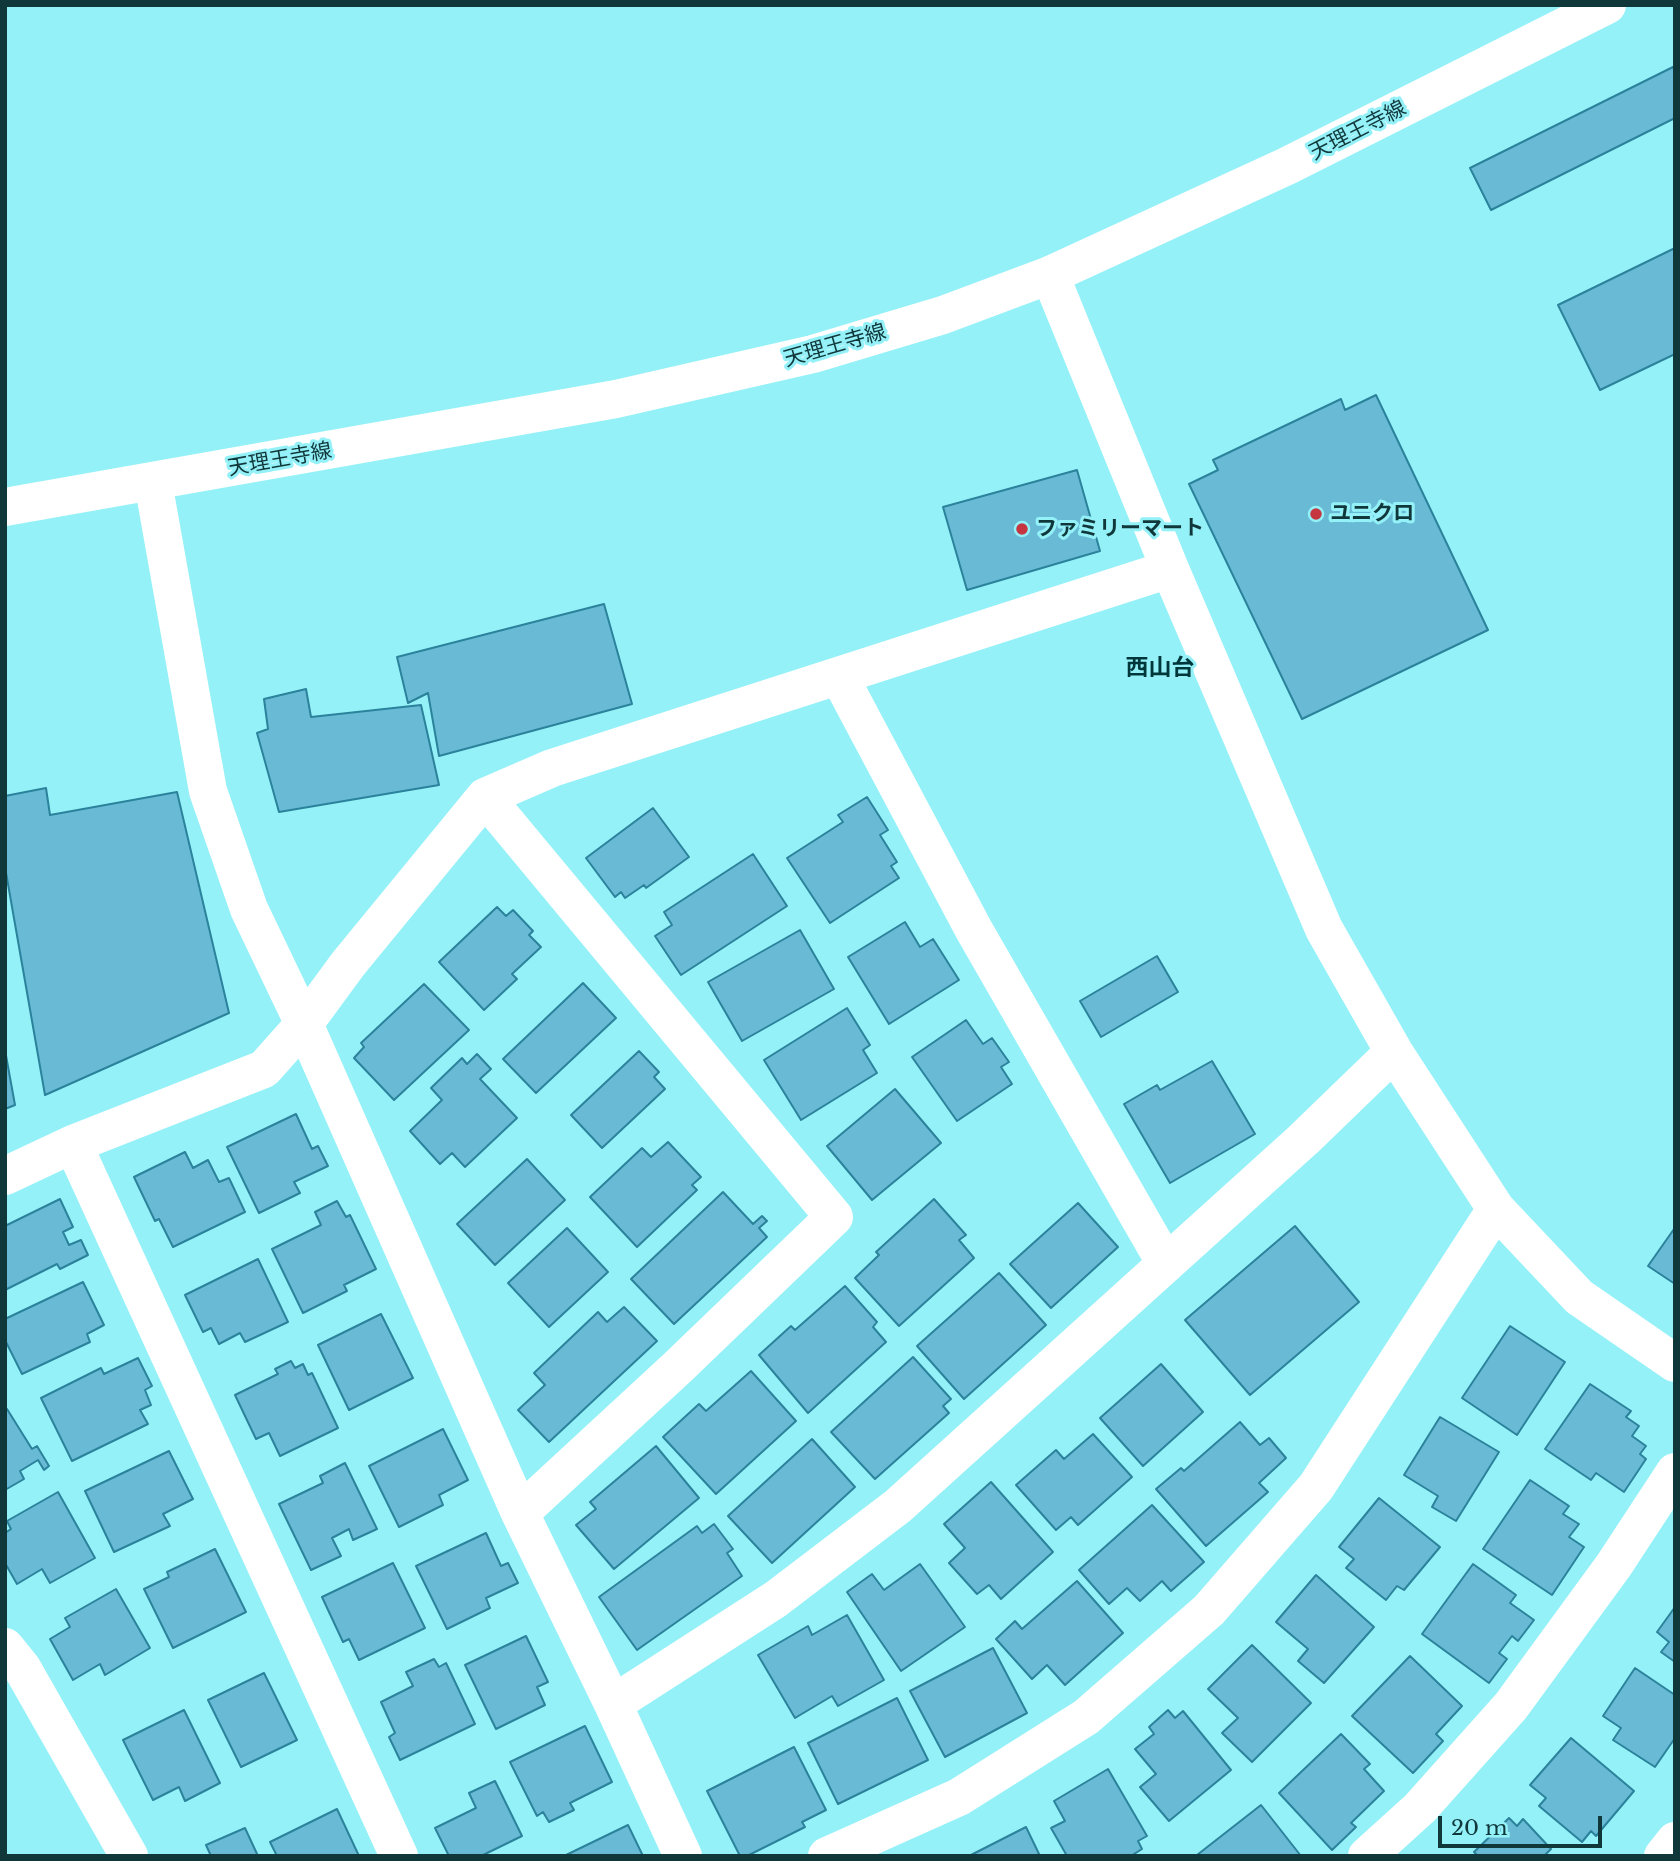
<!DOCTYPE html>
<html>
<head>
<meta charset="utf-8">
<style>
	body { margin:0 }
	#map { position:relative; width:1680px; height:1861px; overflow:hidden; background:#95f1f8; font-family:"Libre Baskerville",serif }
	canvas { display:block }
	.frame { position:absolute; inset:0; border:7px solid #10383b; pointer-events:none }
	.scale { position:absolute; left:1438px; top:1816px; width:164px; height:32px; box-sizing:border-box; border:4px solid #10383b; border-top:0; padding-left:9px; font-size:21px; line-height:24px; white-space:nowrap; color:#10383b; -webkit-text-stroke:5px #95f1f8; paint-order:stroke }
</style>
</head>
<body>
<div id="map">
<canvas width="1680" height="1861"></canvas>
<div class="frame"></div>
<div class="scale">20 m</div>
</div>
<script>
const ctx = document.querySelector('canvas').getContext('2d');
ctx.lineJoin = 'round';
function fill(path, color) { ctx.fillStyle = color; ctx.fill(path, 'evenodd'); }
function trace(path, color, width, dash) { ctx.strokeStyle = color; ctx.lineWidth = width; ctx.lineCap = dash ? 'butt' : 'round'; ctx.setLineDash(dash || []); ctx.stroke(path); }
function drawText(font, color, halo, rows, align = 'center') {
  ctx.font = font + ' "Libre Baskerville","Noto Sans JP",serif'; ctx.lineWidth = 6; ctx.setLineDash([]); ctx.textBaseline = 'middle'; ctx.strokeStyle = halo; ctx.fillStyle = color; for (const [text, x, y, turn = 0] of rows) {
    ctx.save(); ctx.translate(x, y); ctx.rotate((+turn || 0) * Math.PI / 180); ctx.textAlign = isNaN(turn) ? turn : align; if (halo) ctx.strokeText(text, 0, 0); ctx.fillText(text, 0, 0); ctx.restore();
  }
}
const building = new Path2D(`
	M1673,67L1675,72V118L1491,210L1470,168Z
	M1675,248V354L1600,390L1558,305Z
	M1376,395L1488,630L1302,719L1189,484L1218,470L1213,460L1341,399L1345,410Z
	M1077,470L1100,551L967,590L943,507Z
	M604,604L632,704L439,756L428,693L408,703L397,657Z
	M306,689L311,717L421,705L439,785L279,812L257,733L268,729L264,699Z
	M46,788L50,815L177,792L229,1013L45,1095L5,867V796Z
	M867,797L888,830L880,835L897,862L891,866L899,878L830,923L787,858L843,822L838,815Z
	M653,808L689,857L646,888L644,885L625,898L621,892L615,897L586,858Z
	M753,854L787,906L681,975L655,936L672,925L664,912Z
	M497,907L506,916L513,910L533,931L529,935L541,947L512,974L517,979L484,1010L439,962Z
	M905,922L920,947L933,939L959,980L889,1024L848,957Z
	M800,930L834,989L742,1041L708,982Z
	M1157,956L1178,992L1101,1037L1080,1001Z
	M583,983L616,1018L536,1093L503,1059Z
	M424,984L469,1030L394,1100L354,1058L364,1047L361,1043Z
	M847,1008L870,1045L863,1050L877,1073L801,1120L764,1060Z
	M966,1020L983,1044L992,1038L1009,1062L1001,1067L1012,1084L957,1121L912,1057Z
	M5,1050L15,1105L5,1109Z
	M639,1051L659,1072L654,1077L665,1089L602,1148L571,1115Z
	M477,1054L491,1069L480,1079L517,1118L465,1167L452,1153L440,1164L410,1131L442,1100L431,1088L462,1058L467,1064Z
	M1212,1061L1255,1134L1170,1183L1124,1104L1157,1085L1160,1090Z
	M895,1089L941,1143L872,1200L827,1146Z
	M296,1114L312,1149L318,1146L328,1166L294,1182L300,1193L259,1213L227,1147Z
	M668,1142L701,1177L692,1185L697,1190L637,1247L590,1197L642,1148L651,1157Z
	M185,1152L193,1168L208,1160L219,1182L229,1178L245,1212L173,1247L159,1219L155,1221L134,1177Z
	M527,1159L565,1200L495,1265L457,1224Z
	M723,1192L753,1224L762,1216L767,1221L759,1228L767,1237L674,1324L631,1279Z
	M60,1199L73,1227L63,1232L69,1245L81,1240L88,1255L60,1269L57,1264L5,1290V1226Z
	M934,1199L966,1235L959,1240L974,1258L899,1326L855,1278L879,1255L876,1252Z
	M337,1201L346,1217L350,1215L376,1269L344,1285L347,1291L303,1313L272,1249L321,1225L315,1212Z
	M1078,1203L1118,1247L1051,1308L1010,1264Z
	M1295,1226L1359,1302L1250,1395L1185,1320Z
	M567,1228L608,1272L549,1327L508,1283Z
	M1674,1229L1675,1230V1284L1648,1266Z
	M258,1259L288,1322L245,1342L240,1333L219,1344L211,1328L203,1332L185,1295Z
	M999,1273L1046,1325L964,1399L917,1346Z
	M83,1282L104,1325L87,1334L90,1342L22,1374L5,1340V1319Z
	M845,1286L877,1322L873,1327L886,1342L808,1413L759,1355L791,1326L795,1330Z
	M624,1307L657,1341L549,1442L518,1410L545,1385L534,1373L598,1312L607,1322Z
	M381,1314L413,1378L349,1410L318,1345Z
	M1510,1326L1565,1362L1517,1435L1462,1398Z
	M913,1357L951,1399L943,1406L949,1413L875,1479L831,1432Z
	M138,1358L152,1386L145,1390L151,1405L140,1410L148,1424L72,1461L41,1398L101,1368L104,1374Z
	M291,1361L295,1368L303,1364L308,1375L312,1373L338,1428L280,1456L269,1433L256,1439L235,1395L278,1374L275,1369Z
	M1161,1364L1203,1412L1143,1466L1100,1418Z
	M751,1371L796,1421L716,1494L663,1437L699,1404L706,1411Z
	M1590,1384L1631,1411L1626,1417L1639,1426L1632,1436L1646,1446L1640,1454L1646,1459L1624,1492L1596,1473L1591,1480L1545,1449Z
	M7,1409L32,1449L37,1446L49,1466L44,1470L38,1460L20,1471L24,1479L5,1490V1410Z
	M1440,1417L1499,1452L1456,1521L1432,1507L1438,1496L1404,1475Z
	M1240,1422L1260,1445L1269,1438L1286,1458L1259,1483L1268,1492L1206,1546L1156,1489L1181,1468L1184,1471Z
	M443,1429L468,1480L439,1495L443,1505L399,1527L369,1466Z
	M1093,1434L1132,1477L1078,1525L1071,1517L1056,1530L1016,1485L1056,1450L1064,1459Z
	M812,1439L855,1487L772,1563L728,1516Z
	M656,1446L699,1498L614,1569L576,1525L596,1509L590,1502Z
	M169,1451L193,1499L163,1514L170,1526L114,1552L85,1491Z
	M345,1463L377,1529L353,1540L349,1529L332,1538L341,1556L311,1570L279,1504L323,1483L320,1476Z
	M1530,1480L1569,1506L1563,1514L1579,1524L1569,1537L1584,1547L1552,1595L1483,1549Z
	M991,1482L1053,1552L1001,1599L989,1585L977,1594L949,1563L965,1548L944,1524Z
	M58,1492L95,1558L50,1583L42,1569L17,1584L5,1563V1533L11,1529L7,1521Z
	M1379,1498L1440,1547L1404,1590L1397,1586L1386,1600L1346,1568L1354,1559L1339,1547Z
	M1152,1505L1204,1562L1171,1591L1162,1581L1140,1601L1127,1588L1109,1604L1079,1570Z
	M714,1524L733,1549L727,1553L742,1576L637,1650L599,1597L697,1526L702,1533Z
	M486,1533L501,1566L508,1563L518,1583L486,1598L490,1608L447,1629L416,1566Z
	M215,1549L246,1612L173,1648L144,1589L169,1577L167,1572Z
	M393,1563L425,1628L359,1660L349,1639L343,1642L322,1597Z
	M920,1564L965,1627L901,1671L847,1592L872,1574L884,1590Z
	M1473,1564L1516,1595L1510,1603L1534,1620L1518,1641L1512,1636L1499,1653L1507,1659L1489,1683L1422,1634Z
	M1316,1575L1374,1627L1324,1683L1298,1661L1308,1649L1276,1622Z
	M1077,1581L1123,1633L1065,1685L1047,1665L1032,1679L996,1639L1015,1621L1022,1629Z
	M116,1589L150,1648L105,1675L100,1664L73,1680L50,1639L70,1627L65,1618Z
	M1675,1607V1662L1661,1652L1669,1642L1657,1632Z
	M847,1615L884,1680L838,1706L832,1696L795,1718L758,1655L808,1626L812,1635Z
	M526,1636L548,1682L537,1687L545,1705L496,1729L465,1665Z
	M1252,1645L1311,1703L1252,1762L1222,1733L1238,1718L1208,1689Z
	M993,1648L1027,1713L945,1757L910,1691Z
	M1410,1656L1462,1706L1436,1734L1443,1741L1413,1773L1352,1716Z
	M434,1659L439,1667L446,1663L475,1724L400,1760L389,1737L395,1733L381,1702L413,1686L406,1672Z
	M1635,1668L1675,1695V1738L1655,1767L1613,1740L1621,1728L1603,1716Z
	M264,1673L297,1740L241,1767L208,1700Z
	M897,1698L928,1760L838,1804L808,1743Z
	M184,1710L220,1783L185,1801L179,1787L153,1800L123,1740Z
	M1168,1710L1175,1718L1183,1711L1231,1770L1169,1821L1140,1787L1156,1774L1135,1749L1154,1734L1149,1727Z
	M585,1726L612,1782L570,1803L574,1810L549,1822L543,1812L537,1816L510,1762Z
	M1341,1734L1370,1764L1364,1769L1384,1791L1351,1823L1356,1827L1332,1850L1279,1793Z
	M1571,1738L1634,1791L1596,1836L1591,1831L1582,1842L1539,1806L1546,1798L1530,1785Z
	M794,1747L826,1810L802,1822L805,1827L747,1856H740L707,1791Z
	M1108,1769L1147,1836L1138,1841L1142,1849L1131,1856H1067L1051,1828L1065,1821L1054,1801Z
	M495,1781L522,1836L481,1856H449L435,1828L476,1808L469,1793Z
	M1261,1805L1301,1856H1197V1855Z
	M337,1809L359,1856H277L270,1842Z
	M1509,1818L1517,1826L1523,1819L1551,1849L1544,1856H1478L1474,1852Z
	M628,1825L643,1856H564Z
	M1026,1827L1040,1856H971V1855Z
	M245,1828L258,1856H211L206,1845Z`);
const street = new Path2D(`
	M1050,275L1170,569L1324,929L1394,1052L1496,1209L1579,1297L1675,1363
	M153,482L208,791L249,909L304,1024L520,1513L613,1704L683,1856
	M839,676L974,930L1166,1264
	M485,797L834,1217L678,1367L520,1513
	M73,1144L399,1856
	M5,1176L73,1144L264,1069L304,1024L348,964L485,797L552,768L1170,569
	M5,1647L22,1668L129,1856
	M613,1704L776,1599L898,1506L1304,1139L1394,1052
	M827,1856L959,1797L1086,1717L1209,1610L1316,1487L1496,1209
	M1367,1856L1420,1808L1511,1706L1614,1565L1675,1472`);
const secondary = new Path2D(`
	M1663,1856L1675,1841`);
const primary = new Path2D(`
	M5,507L616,399L813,354L943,315L1050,275L1287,166L1607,5`);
const markers = [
	[1316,514,7,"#c63641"],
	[1022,529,7,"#c63641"]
];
const streetNames = [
	["天理王寺線",1358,131,-27],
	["天理王寺線",835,346,-16],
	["天理王寺線",280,460,-10]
];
const poiNames = [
	["ユニクロ",1330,514],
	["ファミリーマート",1036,529]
];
const neighbourhoodNames = [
	["西山台",1160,669]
];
fill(building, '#69bbd5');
trace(building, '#2b829b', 2);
trace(street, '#fff', 38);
trace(secondary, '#fff', 38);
trace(primary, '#fff', 38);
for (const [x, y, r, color] of markers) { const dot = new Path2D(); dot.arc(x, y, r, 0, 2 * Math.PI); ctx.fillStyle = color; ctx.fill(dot); trace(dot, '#95f1f8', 2.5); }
drawText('21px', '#10383b', '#95f1f8', streetNames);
drawText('bold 21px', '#10383b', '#95f1f8', poiNames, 'left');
drawText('bold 23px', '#00373b', '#95f1f8', neighbourhoodNames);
</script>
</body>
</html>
